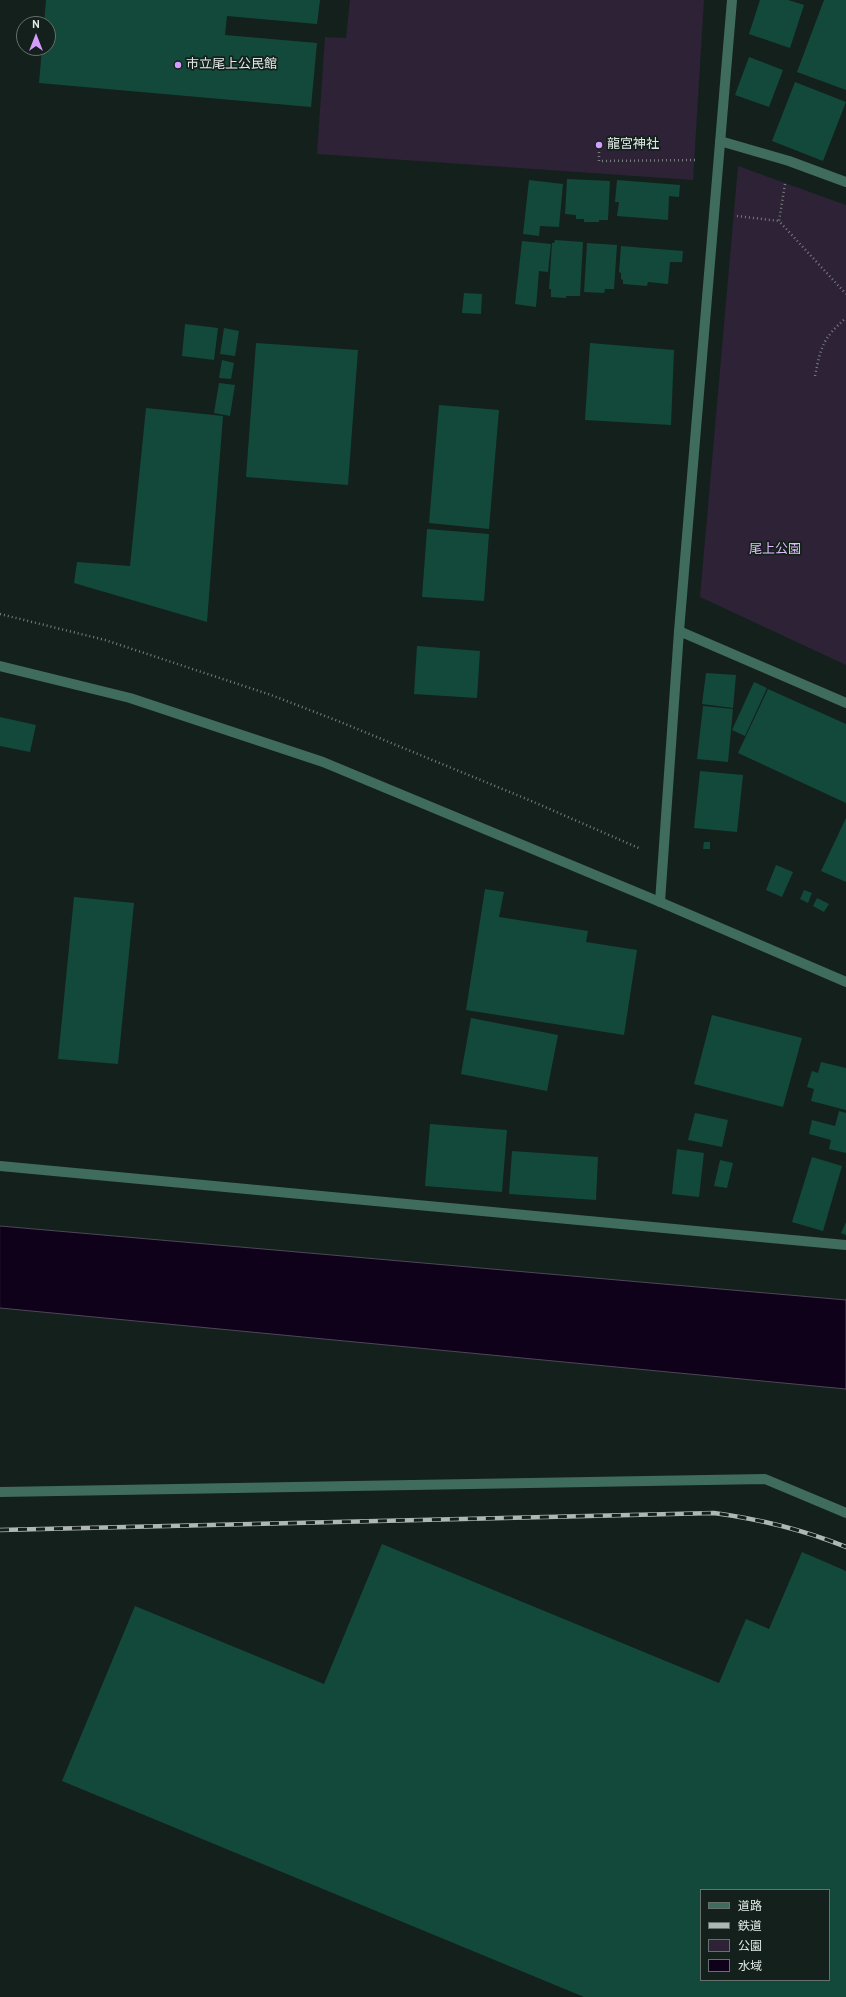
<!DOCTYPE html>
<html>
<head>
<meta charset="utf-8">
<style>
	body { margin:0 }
	#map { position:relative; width:846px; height:1997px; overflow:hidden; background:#14201c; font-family:Overpass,"Noto Sans JP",sans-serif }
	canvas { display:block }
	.legend { position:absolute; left:700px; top:1889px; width:130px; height:92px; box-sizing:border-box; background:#14201c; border:1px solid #66716d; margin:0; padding:5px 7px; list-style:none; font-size:12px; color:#e2eae7 }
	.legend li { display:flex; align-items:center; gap:8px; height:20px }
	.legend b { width:20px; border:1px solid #66716d }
	.north { position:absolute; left:16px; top:16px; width:40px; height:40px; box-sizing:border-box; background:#14201c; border:1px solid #66716d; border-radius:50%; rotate:0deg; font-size:11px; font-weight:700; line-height:16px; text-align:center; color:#e2eae7 }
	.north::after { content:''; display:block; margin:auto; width:14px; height:18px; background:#d39cfd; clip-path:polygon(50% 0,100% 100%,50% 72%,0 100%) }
</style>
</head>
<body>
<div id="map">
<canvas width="846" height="1997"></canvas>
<ul class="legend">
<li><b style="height:5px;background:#406c5d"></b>道路</li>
<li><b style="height:5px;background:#aeb7b4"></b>鉄道</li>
<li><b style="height:11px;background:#2d2236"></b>公園</li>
<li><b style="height:11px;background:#0f011a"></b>水域</li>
</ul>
<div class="north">N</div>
</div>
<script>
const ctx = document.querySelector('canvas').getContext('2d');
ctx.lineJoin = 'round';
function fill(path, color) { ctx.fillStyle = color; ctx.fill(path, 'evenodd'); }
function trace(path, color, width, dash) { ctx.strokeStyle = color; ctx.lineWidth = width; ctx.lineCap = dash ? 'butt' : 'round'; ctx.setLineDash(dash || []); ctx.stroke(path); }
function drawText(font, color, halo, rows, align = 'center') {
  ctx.font = font + ' Overpass,"Noto Sans JP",sans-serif'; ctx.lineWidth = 3.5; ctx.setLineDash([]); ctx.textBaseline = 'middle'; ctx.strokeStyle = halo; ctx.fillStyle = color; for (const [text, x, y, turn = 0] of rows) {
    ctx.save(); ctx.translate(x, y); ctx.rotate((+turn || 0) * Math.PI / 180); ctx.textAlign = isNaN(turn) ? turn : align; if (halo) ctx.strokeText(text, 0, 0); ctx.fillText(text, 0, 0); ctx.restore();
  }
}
const green = new Path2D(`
	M350,0H704L693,180L317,154L325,37L346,38Z
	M738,166L846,205V665L700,597Z`);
const water = new Path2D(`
	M0,1226L846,1300V1389L0,1308Z`);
const building = new Path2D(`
	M46,0H320L317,24L227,16L225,35L317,43L311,107L39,83L42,48H48V24H44Z
	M760,0H788L804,5L790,48L749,34Z
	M824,0H846V90L797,72Z
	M749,57L783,70L769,107L735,95Z
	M795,82L846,102L823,161L772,141Z
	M567,179L610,181L608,220H599V222H584V219H576V215L565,214Z
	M529,180L563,184L559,227L540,226L539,236L523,234Z
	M617,180L680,185L679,197L669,196L668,220L617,216L619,202H615Z
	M555,240L583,242L580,296H566V298L551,297V289H549L552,243H554Z
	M522,241L551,244L548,272L539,271L536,307L515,304Z
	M587,243L617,245L614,289H605L604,293L584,292Z
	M621,246L683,251L682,262H670L668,284L648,282L647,286L623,284V280L621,279V273L619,272Z
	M464,293L482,294L481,314L462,313Z
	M185,324L218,328L214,360L182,356Z
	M224,328L239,331L235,356L220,354Z
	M256,343L358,350L348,485L246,477Z
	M590,343L674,350L671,425L585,420Z
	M222,360L234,363L231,379L219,378Z
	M219,383L235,385L230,416L214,413Z
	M439,405L499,410L489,529L429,523Z
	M146,408L223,416L207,622L74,583L77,562L130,566Z
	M427,529L489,534L484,601L422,597Z
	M417,646L480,651L477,698L414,694Z
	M706,673L736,675L733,708L702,704Z
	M754,682L767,688L745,736L732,730Z
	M768,689L846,724V803L738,753Z
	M703,706L733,709L728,762L697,759Z
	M0,717L36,725L30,752L0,746Z
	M700,771L743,775L737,832L694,828Z
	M846,818V882L821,871Z
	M704,842H710V849H703Z
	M776,865L793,872L782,897L766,890Z
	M485,889L504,892L499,917L588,931L586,942L637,950L624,1035L466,1010Z
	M804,890L812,893L808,903L800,899Z
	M74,897L134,903L118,1064L58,1059Z
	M817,898L829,904L824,912L813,906Z
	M712,1015L802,1038L783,1107L694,1084Z
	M471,1018L558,1035L547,1091L461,1074Z
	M821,1062L846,1068V1110L811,1101L814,1089L807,1087L812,1071L818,1073Z
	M839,1111L846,1113V1153L829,1149L831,1140L809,1134L812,1120L835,1126Z
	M695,1113L728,1120L722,1147L688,1140Z
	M430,1124L507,1130L502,1192L425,1186Z
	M677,1149L704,1153L699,1197L672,1194Z
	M512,1151L598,1157L596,1200L509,1194Z
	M812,1157L842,1166L823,1231L792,1222Z
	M720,1160L733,1163L727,1188L714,1186Z
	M846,1222V1235L841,1233Z
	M382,1544L719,1683L746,1619L769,1629L802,1552L846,1571V1997H584L62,1781L135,1606L324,1684ZM701,1890H829V1980H701Z`);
const path = new Path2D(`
	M599,152V161L696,160
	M785,184L779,221L846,294
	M737,216L779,221
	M815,376C821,346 823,338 846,318
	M0,614L105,640L271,695L338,721L529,800L641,849`);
const service = new Path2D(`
	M0,1492L765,1479L846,1513`);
const minor = new Path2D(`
	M720,141L789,161L846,182
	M679,631L846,703
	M660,902L679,631L732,0
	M0,1166L846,1245`);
const tertiary = new Path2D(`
	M0,666L130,698L323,762L660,902L846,982`);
const rail = new Path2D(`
	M0,1530L714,1513C759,1519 804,1530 846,1547`);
const markers = [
	[178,65,4,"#d39cfd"],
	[599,145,4,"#d39cfd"]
];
const poiNames = [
	["市立尾上公民館",186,65],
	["龍宮神社",607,145]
];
const parkNames = [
	["尾上公園",775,550]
];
fill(green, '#2d2236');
fill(water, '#0f011a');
trace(water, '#4e4758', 1);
fill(building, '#13493a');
trace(path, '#75807c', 2.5, [1, 3]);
trace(service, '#406c5d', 10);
trace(minor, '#406c5d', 10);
trace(tertiary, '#406c5d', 10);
trace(rail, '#aeb7b4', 4.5);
trace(rail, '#14201c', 3, [9]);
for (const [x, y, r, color] of markers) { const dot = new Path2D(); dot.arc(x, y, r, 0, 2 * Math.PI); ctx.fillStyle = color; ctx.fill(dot); trace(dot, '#14201c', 1.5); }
drawText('13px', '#e2eae7', '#14201c', poiNames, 'left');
drawText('13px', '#dfbdfb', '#14201c', parkNames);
</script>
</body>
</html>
